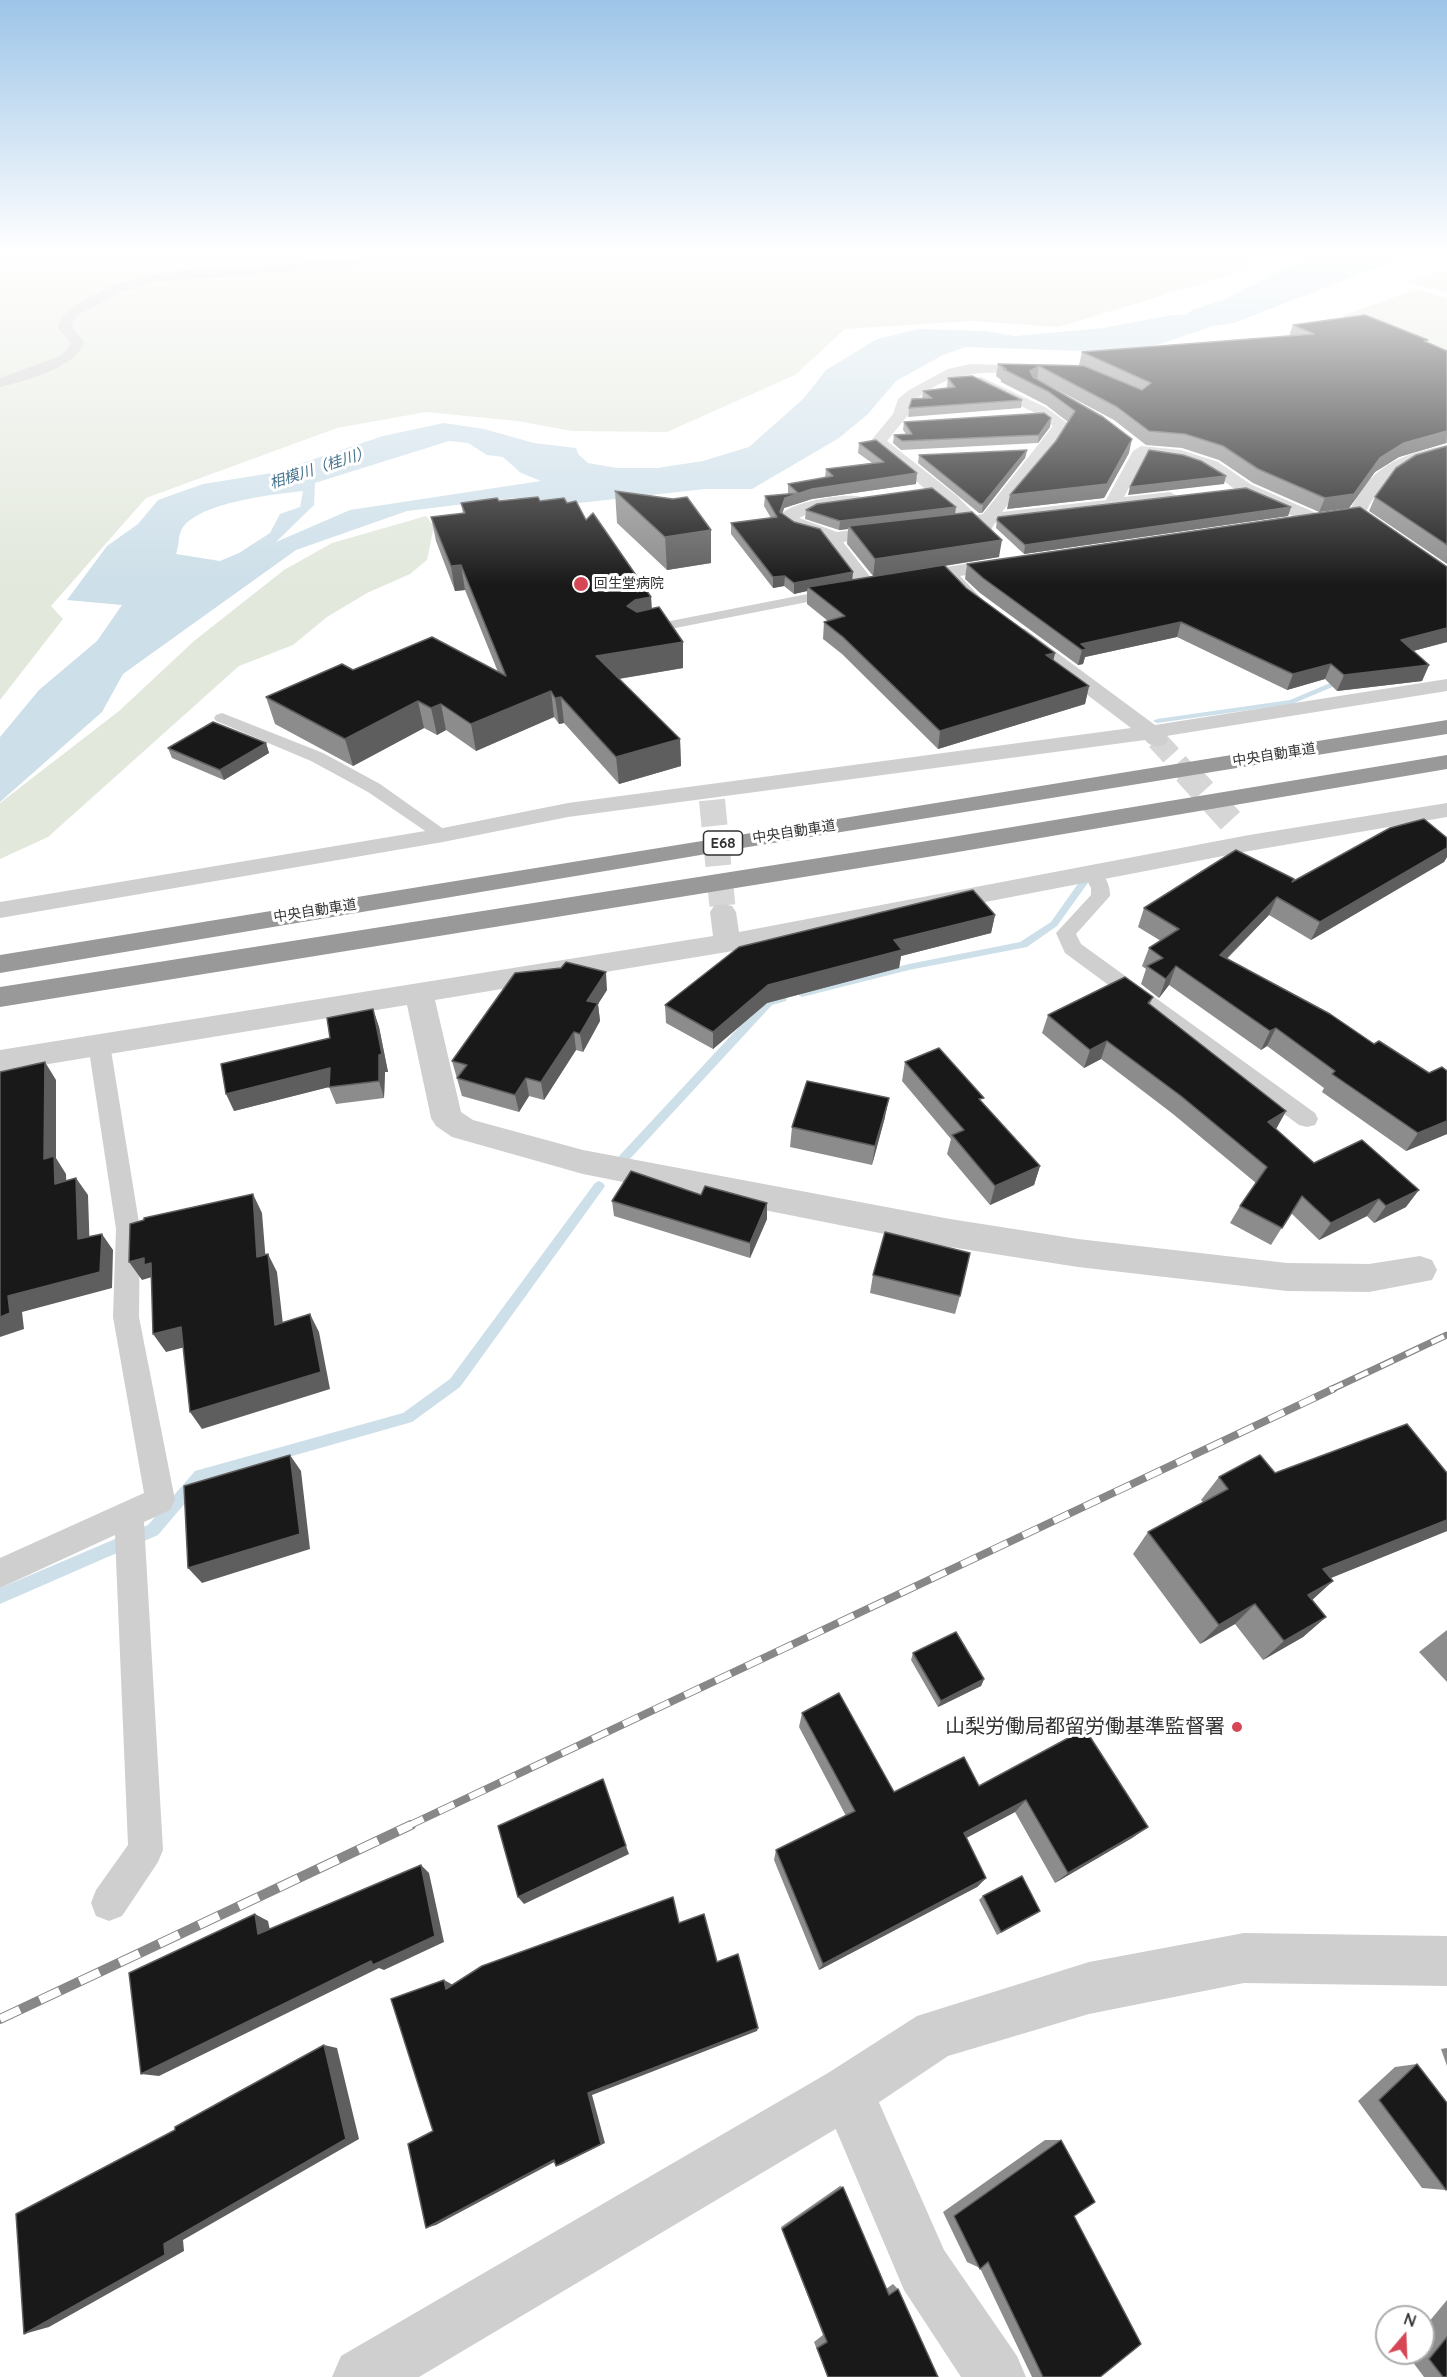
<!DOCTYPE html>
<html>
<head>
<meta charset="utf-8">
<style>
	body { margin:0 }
	#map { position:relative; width:1447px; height:2377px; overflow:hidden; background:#fff; font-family:Quicksand,sans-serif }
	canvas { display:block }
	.north { position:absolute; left:1375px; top:2305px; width:60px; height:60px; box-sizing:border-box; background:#fff; border:2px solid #adadad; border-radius:50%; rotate:19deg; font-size:16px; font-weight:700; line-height:24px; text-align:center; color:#323232 }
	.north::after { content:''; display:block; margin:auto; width:21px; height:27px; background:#d64756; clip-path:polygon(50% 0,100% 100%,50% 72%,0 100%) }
</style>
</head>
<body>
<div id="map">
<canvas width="1447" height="2377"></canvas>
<div class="north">N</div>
</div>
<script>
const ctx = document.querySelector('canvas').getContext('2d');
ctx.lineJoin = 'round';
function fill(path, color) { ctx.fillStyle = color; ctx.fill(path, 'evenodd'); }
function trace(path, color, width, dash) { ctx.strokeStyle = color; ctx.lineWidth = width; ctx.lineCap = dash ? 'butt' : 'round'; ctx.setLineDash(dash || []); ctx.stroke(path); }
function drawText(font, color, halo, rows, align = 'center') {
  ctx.font = font + ' Quicksand,"Noto Sans JP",sans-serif'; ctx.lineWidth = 6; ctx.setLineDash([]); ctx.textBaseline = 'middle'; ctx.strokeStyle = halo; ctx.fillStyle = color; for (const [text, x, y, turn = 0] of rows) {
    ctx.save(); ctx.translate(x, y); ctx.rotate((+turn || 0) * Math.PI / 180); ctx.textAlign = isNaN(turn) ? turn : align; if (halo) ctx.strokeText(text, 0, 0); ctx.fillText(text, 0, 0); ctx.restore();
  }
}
const green = new Path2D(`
	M0,252H1258L1243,271L1059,327L973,321L845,329L795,375L667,432L572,431L517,421L426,412L337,428L146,498L51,606L63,619L0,700Z
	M1447,270V293L1404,281Z
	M1417,289L1447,298V362L1342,316Z
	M426,516L434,526L427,560L410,574L367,593L327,617L293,645L239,666L48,837L0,859V803L119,711L194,641L284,570L332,543Z`);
const water = new Path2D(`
	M1316,252H1417L1234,323L1213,326L1160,344L1113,352L965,347L941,356L896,381L868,414L839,438L752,489H705L579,503L514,498L407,511L296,550L123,674L102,712L0,802V737L39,690L97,641L122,605L67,600L107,546L138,524L158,500L203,484L272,473L383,436L444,423L484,429L534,443L576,448L578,454L588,463L617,468H657L703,461L749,447L803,399L826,370L877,339L919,329L985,331L1015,336L1103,328L1173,315H1185L1194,309L1221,301ZM449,441L468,443L487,455L503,457L521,473L541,481L350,510L276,542L314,505L315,483ZM303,491L300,507L280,514L270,533L239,553L220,561L176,554C179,547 178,537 181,531C193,503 275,494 303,491Z`);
const stream = new Path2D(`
	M1342,678L1349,680L1292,704L1157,723L1153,721L1157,719L1290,700Z
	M1085,877L1090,880L1057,926L1027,947L909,970L802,997L797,994L802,991L909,964L1020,942L1051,922L1082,878Z
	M782,995L787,999L786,1001L772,1005L628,1161H620L618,1158L620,1155L765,999Z
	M599,1181L603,1183L605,1186L603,1189L460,1387L412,1422L204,1481L158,1535L0,1604V1588L148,1525L195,1471L403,1413L450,1379L595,1183Z`);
const minorTunnelFar1 = new Path2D(`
	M1157,740L1187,773`);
const minorTunnel = new Path2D(`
	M1186,772L1238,829
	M712,800L723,912`);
const service = new Path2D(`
	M838,588L845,592L843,595L640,635L633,631L640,627Z
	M222,713L323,753L380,784L452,835L443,840L437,839L368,792L311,761L216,721L214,718L216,715Z
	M1092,867C1103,870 1111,885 1110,896L1076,934L1081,944L1315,1113L1318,1119L1315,1125L1307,1127L1299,1125L1065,953L1056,933L1091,895V888L1083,873Z
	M99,1036L107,1039L110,1044L140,1229L139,1317L175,1500L170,1510L144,1522L163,1850L158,1862L122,1916L109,1921L96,1916L91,1903L96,1890L128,1845L115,1535L0,1588V1558L144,1493L113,1317L116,1229L88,1044L91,1039Z`);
const minor = new Path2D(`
	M970,364L1041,366L1048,370L1041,374C985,373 956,365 910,404L908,415L887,441L957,496L976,515L983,514L1053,426L1035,413L976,384L974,381L976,378L981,377L1045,407L1070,425L1002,512L1106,500L1133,451L1141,446L1181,450L1218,462L1252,485L1323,516L1326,520L1317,525L1311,524L1240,493L1206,468L1179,460L1146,456L1124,497L1170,492L1179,497L1176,501L995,523L988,535C978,537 975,534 968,527L843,542L872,579L901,574L911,580C903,590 872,593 860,590L821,538L784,525L782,514C791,502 858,489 867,500L864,504L815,511L799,518L837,532L958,517L870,442L893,414L898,399L909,390L948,369Z
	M1009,557L1018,563L1016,567L960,576L984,601L974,607L967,605L937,573L946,567Z
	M1018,627L1025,629L1155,725L1447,679V691L1166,736L1168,740L1165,745C1156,747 1151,747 1145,740L568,817L443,842L0,918V902L443,828L568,803L1131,728L1011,637L1008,633L1011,629Z
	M1447,803V817L1249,851L727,952L435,1000L461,1112L473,1120L583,1150L950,1219L1078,1239L1287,1263L1369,1264L1420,1256L1432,1260L1437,1270L1432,1280L1369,1292L1287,1291L1078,1267L950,1247L583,1174L452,1137L436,1126L431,1118L407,1005L0,1072V1050L713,936L710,912L714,906L723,904L732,906L736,912L739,932L1249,835Z
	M847,2065L866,2073L944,2250L1017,2356L1026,2377H961L904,2290L820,2092L828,2073Z`);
const tertiary = new Path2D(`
	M386,252H408L352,267L154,282L121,292L78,315L73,321L72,327L84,342C79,366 23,382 0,387V378L58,357L68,349L70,342L58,328C62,302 129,278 154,274C231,263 310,269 386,252Z
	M1447,445V455C1409,463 1383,476 1366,512L1447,567V582L1440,580L1348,514C1371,465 1397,456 1447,445Z
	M1244,1933L1447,1936V1986L1244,1983L1089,2014L948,2056L866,2111L419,2377H332L341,2356L828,2073L917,2016L1089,1962Z`);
const motorway = new Path2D(`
	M1447,720V734L736,849L0,973V955Z
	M1447,755V769L946,854L0,1007V987L946,838Z`);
const railFar2 = new Path2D(`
	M1330,1390L1447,1335`);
const railFar1 = new Path2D(`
	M408,1826L1333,1389`);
const rail = new Path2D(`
	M0,2019L411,1825`);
const wall = new Path2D(`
	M1293,325L1427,343L1447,351V443L1399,457L1375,472L1349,508L1319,512L1253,483L1219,460L1182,448L1146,445L1114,420L1037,379L1129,453L1104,498L1007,509L1056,441L1068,422L1046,405L1001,382V380L996,376L998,364L1080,365H1079L1082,352L1289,336Z
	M948,378L1022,400L1021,408L908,417L909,408L922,399L923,391L948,388L947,386Z
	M1051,418L1050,427L1038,443L901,450L893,443L894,435L906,434L903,430L904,422Z
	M859,443L916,484L812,499L784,508L782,514L852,580L873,576L847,544L848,529L839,530L805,519L806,510L955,514L999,557L945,566L966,588L1055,653L1053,660L1089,686L1085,704L938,749L842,654L823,639L824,622L828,621L807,604V591L794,594L784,586L773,588L731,534V523L771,518L764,506L765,496L788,494V484L825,478L826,469L872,463L858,453Z
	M1447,446V564L1369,511L1375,497Z
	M1027,450L1025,458L982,513H979L918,463L919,455Z
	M615,491L711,563L667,570L617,523Z
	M499,501H540L567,503L586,520L651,597L652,609L683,642V668L619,679L680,739L681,766L619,784L564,723L559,724L554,717L476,751L446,730L437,735L424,728L353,766L275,724L266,697L353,670L498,672L465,590L455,591L436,541L431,517L463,513L461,503Z
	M1291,507L1288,516L1024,554L996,528L997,520Z
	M967,564L1446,567H1447V642L1413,651L1429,665L1422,681L1337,691L1325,679L1287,690L1177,637L1085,657L1083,664L1078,665L980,593L965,579Z
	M266,743L269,753L224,780L172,758L168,748Z
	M1447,838V857L1444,862L1311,940L1269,915L1227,959L1374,1044L1429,1073L1447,1071V1134L1406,1151L1322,1092L1324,1088L1267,1046L1261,1050L1169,985L1159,998L1141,984L1146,969L1142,966L1149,948L1161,941L1138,927L1144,908L1294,881Z
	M995,915L991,933L901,956L899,968L767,1003L713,1049L666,1023L665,1005Z
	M607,990L598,1004L600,1021L583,1052L576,1050L544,1100L529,1096L519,1112L462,1096L452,1061Z
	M1153,997L1150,1004L1286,1111L1276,1129L1314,1163L1406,1207L1374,1223L1367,1216L1319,1240L1291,1213L1271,1245L1230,1223L1240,1206L1256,1183L1173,1114L1101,1059L1084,1068L1042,1033L1048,1015Z
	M373,1009L379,1027L388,1072H385L384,1098L336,1104L329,1087L234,1111Z
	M905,1062L1040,1166L1034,1185L990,1205L947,1154L951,1139L902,1081Z
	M885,1117L872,1165L790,1147L792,1127Z
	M701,1195L767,1203V1219L750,1258L614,1216L612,1201Z
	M873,1275L960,1296L955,1314L870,1293Z
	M1275,1473H1447V1531L1331,1578L1312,1600L1326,1617L1303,1637L1263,1660L1235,1624L1200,1644L1133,1554L1148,1532L1204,1503L1201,1500L1219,1477Z
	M1447,1630V1682L1419,1652Z
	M913,1653L984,1679L981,1686L938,1707L911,1660Z
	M802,1713L894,1792L979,1786L1148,1827L1132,1838L1055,1883L1015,1812L966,1838L986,1878L977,1887L819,1970L774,1860L776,1850L846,1816L799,1727Z
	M983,1896L1035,1914L997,1935L979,1900Z
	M1447,2048V2066L1441,2049Z
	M1417,2064L1446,2190L1422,2188L1358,2101L1395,2067Z
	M1045,2140H1061L1100,2377H1032L980,2268L967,2262L943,2212Z
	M840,2186L843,2187L886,2289L893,2284L898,2289L828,2377L814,2342L823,2335L781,2227Z
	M1447,2300V2377H1424L1406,2353H1423V2329Z`);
const shadedWall = new Path2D(`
	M1039,366L1037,379L1030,383V371Z
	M1051,418L1050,427L1038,443L1039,435Z
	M1447,431L1446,443L1399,457L1375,472L1349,508L1319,512L1325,498L1380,458L1404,443Z
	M1132,439L1129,453L1104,498L1007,509L1010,495Z
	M1027,450L1025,458L982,513L983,504Z
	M917,473L916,484L812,499L784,508L780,523V512L785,498L812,489Z
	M1226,476L1224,484L1128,495L1130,487Z
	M956,507L955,515L849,526L848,529L839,530L840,521Z
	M1291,507L1288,516L1024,554L1025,545Z
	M711,530V563L667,570L665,537Z
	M1002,540L999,557L873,577L875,559Z
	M461,565L465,590L455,591L451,566Z
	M853,572L852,583L808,587L807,591L794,594V583Z
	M785,576L784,586L773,588V577Z
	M651,597L652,622L627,606L635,600Z
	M1181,622L1177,637L1085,657L1083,664L1078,665L1082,650L1081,644Z
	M1447,628V642L1394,656L1401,640Z
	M683,642V668L599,682L596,656Z
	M1055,653L1051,671L1046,655Z
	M1331,664L1325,679L1287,690L1293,674Z
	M1429,665L1422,681L1337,691L1344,675Z
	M1089,686L1085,704L938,749L940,731Z
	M551,691L554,717L476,751L471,724Z
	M561,697L564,723L559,724L555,698Z
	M418,701L424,728L353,766L345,739Z
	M441,704L446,730L437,735L431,708Z
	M680,739L681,766L619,784L616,757Z
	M266,743L269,753L224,780L220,770Z
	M1447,848V857L1444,862L1311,940L1320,922Z
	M1277,897L1269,915L1212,973L1220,955Z
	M995,915L991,933L901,956L899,968L767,1003L713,1049V1032L768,985L894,940Z
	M1176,966L1169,985L1159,998L1166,979Z
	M606,972L607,990L598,1004L600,1021L583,1052L580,1034L587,1001Z
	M373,1009L379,1027L388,1072H385L384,1098L379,1081Z
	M1276,1028L1267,1046L1261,1050L1270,1031Z
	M574,1032L576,1050L544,1100L541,1082Z
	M1107,1041L1101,1059L1084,1068L1090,1050Z
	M45,1062L56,1080V1158L66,1174L67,1201L55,1184L44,1159Z
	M330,1068L337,1085L234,1111L226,1094Z
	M526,1078L529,1096L519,1112L515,1095Z
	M889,1098L885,1117L872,1165L875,1146Z
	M1286,1111L1276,1129L1268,1122Z
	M1447,1121V1134L1406,1151L1418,1133Z
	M1040,1166L1034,1185L990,1205L995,1186Z
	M76,1178L88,1195L90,1256L78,1239Z
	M1419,1190L1406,1207L1374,1223L1386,1206Z
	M253,1194L262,1213L267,1275L257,1257Z
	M1379,1199L1367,1216L1319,1240L1331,1223Z
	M767,1203V1219L750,1258V1243Z
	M102,1234L113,1250L112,1288L22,1312L24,1329L0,1337V1317L8,1296Z
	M268,1254L277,1272L285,1342L275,1325Z
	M144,1258L151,1263L152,1277L142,1280L129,1262Z
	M310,1314L319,1332L330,1389L202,1429L190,1412Z
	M181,1327L193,1345L166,1352L153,1334Z
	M290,1455L301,1471L310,1549L202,1583L188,1568Z
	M1447,1520V1531L1301,1590L1323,1569Z
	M1333,1581L1310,1602L1308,1595Z
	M1255,1604L1235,1624L1200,1644L1219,1625Z
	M1326,1617L1303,1637L1263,1660L1284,1641Z
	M984,1679L981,1686L938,1707L941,1701Z
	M1026,1800L1015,1812L955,1844L964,1833Z
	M1148,1827L1132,1838L1055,1883L1068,1873Z
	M626,1846L629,1854L524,1904L518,1897Z
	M421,1865L429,1873L444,1942L384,1970L379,1968L159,2076L141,2074Z
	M986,1878L977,1887L819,1970L823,1964Z
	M255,1914L268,1921L272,1940L258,1934Z
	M444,1980L453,1985L446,1989Z
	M758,2028L757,2031L592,2095L605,2143L561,2165L556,2166L588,2093Z
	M324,2045L337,2048L359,2139L183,2240L184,2251L49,2327L24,2334L164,2244Z
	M560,2159L436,2225L426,2228L554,2160Z`);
const building = new Path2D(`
	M1365,315L1428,340L1424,341L1447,351V431L1404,443L1380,458L1354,494L1325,498L1258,469L1223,446L1185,434L1149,431L1117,407L1039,366L1030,371L1033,377L1103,417L1132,439L1107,484L1010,495L1056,441L1075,411L1049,392L1003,369H1006L998,364L1084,366L1142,390L1151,383L1082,352L1314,334L1293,325Z
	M972,376L1022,400L909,408L912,399L932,398L923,391L955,387L948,378Z
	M1044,413L1051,418L1039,435L902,441L894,435L912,434L904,422Z
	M876,440L917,473L812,489L785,498L780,512L794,522L820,529L853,572L794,583L785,576L773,577L731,523L777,517L765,496L798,493L788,484L833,476L826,469L884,462L859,443Z
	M1447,446V545L1375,497L1396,468L1416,455Z
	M1027,450L983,504H980L919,455Z
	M1149,450L1183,455L1201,461L1226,476L1130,487Z
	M932,488L956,507L840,521L806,510L817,504Z
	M1246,488L1291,507L1025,545L997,520L998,517Z
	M615,491L673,499L687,497L711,530L665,537Z
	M538,497L540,501L564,498L567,503L576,501L586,520L593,513L651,597L635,600L627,606L637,612L659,607L683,642L596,656L680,739L616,757L561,697L555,698L551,691L471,724L441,704L431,708L418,701L345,739L266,697L342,664L353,670L432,637L506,676L461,565L451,566L431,517L465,513L461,503L497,498L499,501Z
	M1360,507L1447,567V628L1401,640L1429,665L1344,675L1331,664L1293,674L1181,622L1081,644L1087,649L1082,650L983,578L967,564Z
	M972,512L1002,540L875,559L849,526Z
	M944,565L966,588L1055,653L1046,655L1089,686L940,731L843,637L824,622L845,616L808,587Z
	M213,722L266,743L220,770L168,748Z
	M1424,819L1447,838V848L1320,922L1277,897L1220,955L1330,1014L1374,1044L1379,1041L1429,1073L1442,1067L1447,1071V1121L1418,1133L1332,1074L1335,1071L1276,1028L1270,1031L1176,966L1166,979L1147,966L1163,958L1149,948L1179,929L1144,908L1236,850L1294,879L1292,882L1390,828Z
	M973,890L995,915L894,940L902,950L768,985L713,1032L665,1005L739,947Z
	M566,962L606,972L587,1001L598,1003L580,1034L574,1032L541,1082L526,1078L515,1095L457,1078L467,1065L452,1061L515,973L561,968Z
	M1125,977L1153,997L1148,1003L1286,1111L1268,1122L1314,1163L1362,1140L1419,1190L1386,1206L1379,1199L1331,1223L1302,1196L1282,1228L1240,1206L1267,1167L1181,1096L1107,1041L1090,1050L1048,1015Z
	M373,1009L382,1054L379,1055V1081L329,1087L330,1068L226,1094L221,1064L330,1038L327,1018Z
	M939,1048L984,1098L979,1099L1040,1166L995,1186L952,1135L964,1130L905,1062Z
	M45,1062L44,1159L54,1156L55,1184L76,1178L78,1239L102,1234L100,1272L8,1296L10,1313L0,1317V1072Z
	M807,1081L889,1098L875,1146L792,1127Z
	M631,1171L701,1195L705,1186L767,1203L750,1243L612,1201Z
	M253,1194L257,1257L268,1254L275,1325L310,1314L321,1372L190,1412L181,1327L153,1334L151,1263L144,1265V1258L129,1262L130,1224L144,1220V1218Z
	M885,1232L970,1253L960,1296L873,1275Z
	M1407,1424L1447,1473V1520L1323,1569L1333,1581L1308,1595L1326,1617L1284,1641L1255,1604L1219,1625L1148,1532L1228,1489L1219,1477L1260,1455L1275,1473Z
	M290,1455L300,1534L188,1568L184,1486Z
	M956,1632L984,1679L941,1701L913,1653Z
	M839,1693L894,1792L964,1757L979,1786L1085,1729L1148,1827L1068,1873L1026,1800L964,1833L986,1878L823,1964L776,1850L855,1811L802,1713Z
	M603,1779L626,1846L518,1897L498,1826Z
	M421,1865L435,1936L373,1965L371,1961L141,2074L129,1973L255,1914L258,1934Z
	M1022,1876L1040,1911L1001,1932L983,1896Z
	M673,1897L679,1923L704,1914L717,1962L738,1954L758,2028L588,2093L601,2144L556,2166L554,2160L426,2228L408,2144L433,2131L391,1999L444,1980L446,1989L482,1966Z
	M324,2045L346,2139L164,2244L165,2255L24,2334L16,2214L175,2130V2127Z
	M1417,2064L1447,2103V2189L1446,2190L1379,2100Z
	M1061,2140L1095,2202L1074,2216L1141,2344L1100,2377H1043L988,2262L980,2269L954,2216Z
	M843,2187L889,2295L898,2289L938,2377H828L817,2348L827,2342L782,2229Z
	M1447,2337V2377H1443L1429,2359Z`);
const markers = [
	[581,584,8,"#d64756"],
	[1237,1727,6,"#d64756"]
];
const farPoinames = [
	["回生堂病院",594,584]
];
const farStreetnames = [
	["中央自動車道",1274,755,-9],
	["中央自動車道",794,832,-9],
	["中央自動車道",315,911,-9]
];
const farWaternames = [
	["相模川（桂川）",320,468,-18]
];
const shields = [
	[723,843,39]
];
const shieldNames = [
	["E68",723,843]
];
const nearPoinames = [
	["山梨労働局都留労働基準監督署",1225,1727]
];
fill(green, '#e2e8dc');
fill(water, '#cddfe9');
fill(stream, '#cddfe9');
trace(minorTunnelFar1, '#d6d6d6', 21, [21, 10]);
trace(minorTunnel, '#d6d6d6', 26, [26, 14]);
fill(service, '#cfcfcf');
fill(minor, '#cfcfcf');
fill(tertiary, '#cfcfcf');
fill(motorway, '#999');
trace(railFar2, '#878787', 7);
trace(railFar1, '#878787', 8);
trace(rail, '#878787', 10);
trace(railFar2, '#fff', 4.5, [14]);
trace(railFar1, '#fff', 6, [17]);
trace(rail, '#fff', 8, [22]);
fill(wall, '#8c8c8c');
fill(shadedWall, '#5e5e5e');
fill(building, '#191919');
trace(building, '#5e5e5e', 1.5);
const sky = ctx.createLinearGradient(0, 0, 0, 585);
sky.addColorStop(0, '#9dc5e8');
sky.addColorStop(0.43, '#fff');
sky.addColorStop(1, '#ffffff00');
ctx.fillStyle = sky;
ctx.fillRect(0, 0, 1447, 585);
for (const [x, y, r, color] of markers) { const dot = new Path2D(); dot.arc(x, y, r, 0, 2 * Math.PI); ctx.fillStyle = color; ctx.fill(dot); trace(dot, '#fff', 2); }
drawText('14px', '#323232', '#fff', farPoinames, 'left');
drawText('14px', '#323232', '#fff', farStreetnames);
drawText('italic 15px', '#46748e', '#fff', farWaternames);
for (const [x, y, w] of shields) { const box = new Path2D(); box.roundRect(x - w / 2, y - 12, w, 24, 4.5); ctx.fillStyle = '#fff'; ctx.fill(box); trace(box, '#323232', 1.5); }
drawText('bold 15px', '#323232', null, shieldNames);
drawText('20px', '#323232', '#fff', nearPoinames, 'right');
</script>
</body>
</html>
